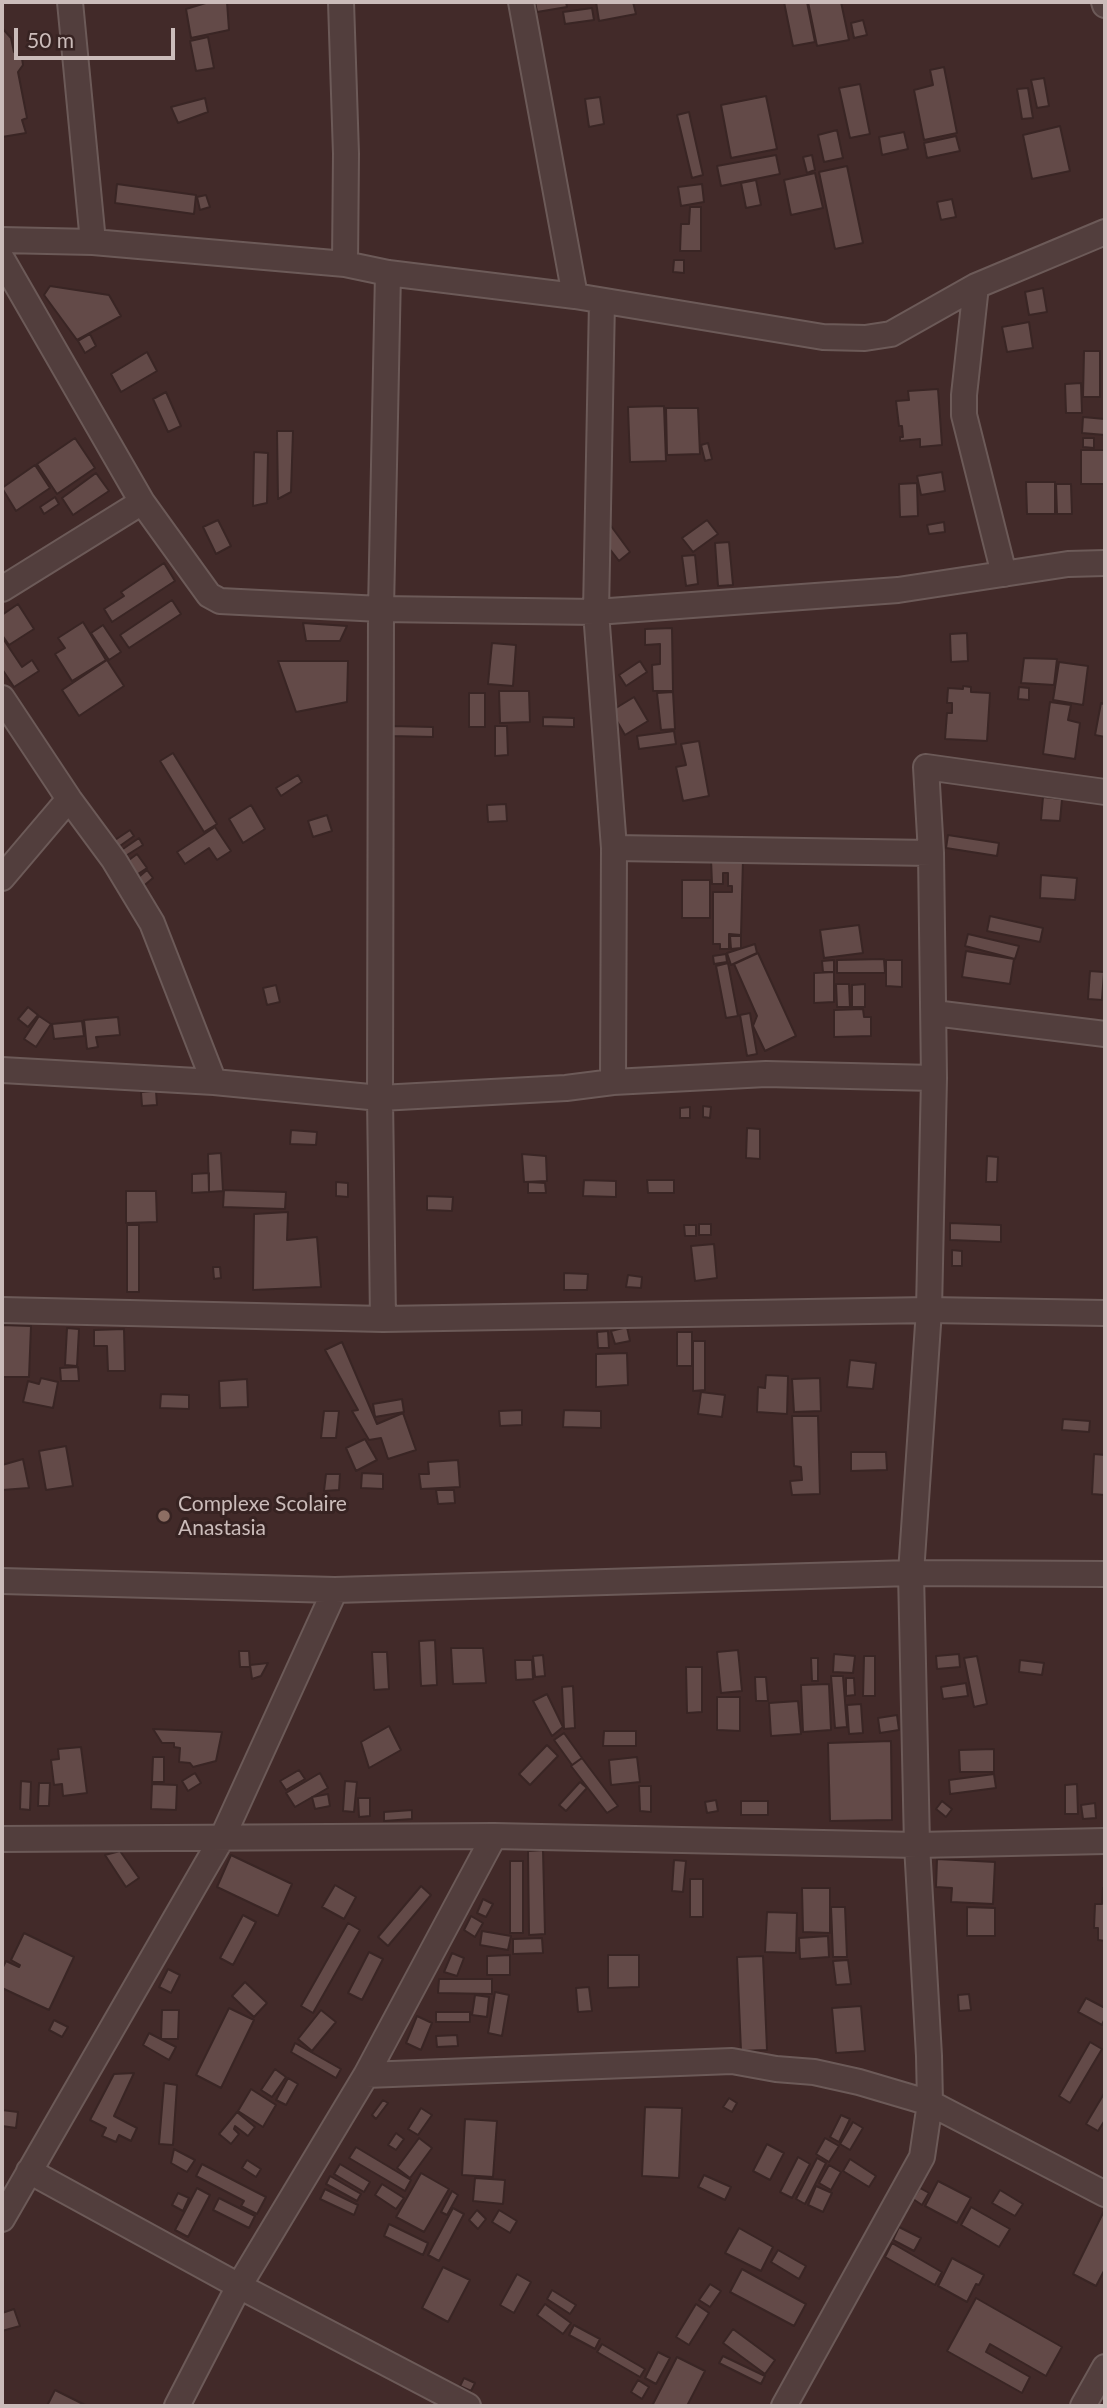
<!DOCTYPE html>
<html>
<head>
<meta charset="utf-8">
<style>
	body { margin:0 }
	#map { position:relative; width:1107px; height:2408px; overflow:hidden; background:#422a29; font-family:Lato,sans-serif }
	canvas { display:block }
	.frame { position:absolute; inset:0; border:4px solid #cbbcba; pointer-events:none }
	.scale { position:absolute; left:14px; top:28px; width:161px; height:32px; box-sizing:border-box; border:4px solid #cbbcba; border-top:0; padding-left:9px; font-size:21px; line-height:24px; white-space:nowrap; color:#cbbcba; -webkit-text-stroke:5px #372322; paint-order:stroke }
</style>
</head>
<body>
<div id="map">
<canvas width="1107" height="2408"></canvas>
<div class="frame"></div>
<div class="scale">50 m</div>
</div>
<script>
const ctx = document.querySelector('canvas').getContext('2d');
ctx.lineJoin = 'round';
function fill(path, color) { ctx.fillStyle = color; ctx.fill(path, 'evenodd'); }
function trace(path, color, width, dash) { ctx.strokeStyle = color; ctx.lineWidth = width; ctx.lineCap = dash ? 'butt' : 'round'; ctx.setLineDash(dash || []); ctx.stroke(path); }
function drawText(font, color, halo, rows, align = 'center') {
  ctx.font = font + ' Lato,sans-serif'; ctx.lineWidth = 6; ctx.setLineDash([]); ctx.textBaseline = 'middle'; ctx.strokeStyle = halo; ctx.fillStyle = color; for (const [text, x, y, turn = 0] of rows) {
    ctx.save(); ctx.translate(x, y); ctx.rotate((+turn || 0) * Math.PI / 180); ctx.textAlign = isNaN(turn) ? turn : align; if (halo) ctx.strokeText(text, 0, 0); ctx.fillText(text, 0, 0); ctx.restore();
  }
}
const building = new Path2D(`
	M209,2H227L229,30L191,38L186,9Z
	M535,2H566L567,7L537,12Z
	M596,2H633L636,14L599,21Z
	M784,2H807L815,42L793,46Z
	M808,2H841L849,40L817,46Z
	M592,8L594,20L565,24L563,12Z
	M863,20L867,35L854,38L851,23Z
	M3,29L11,38L14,52L22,58L23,65L18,72L27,118L22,120L26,133L2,137Z
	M208,37L214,68L196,71L190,41Z
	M944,67L957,133L924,140L914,90L933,85L930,70Z
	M1044,78L1049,106L1037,108L1031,80Z
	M860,84L870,134L850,138L839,88Z
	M1028,88L1033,118L1022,119L1017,89Z
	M766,96L777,149L731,158L721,105Z
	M600,97L604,124L589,127L585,99Z
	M205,98L208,112L178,123L171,107Z
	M689,112L703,175L692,178L677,115Z
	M1060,126L1070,171L1032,179L1023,135Z
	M837,130L843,158L824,162L818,135Z
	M904,132L908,149L882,155L879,137Z
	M956,136L960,151L927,158L924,143Z
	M776,155L780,174L721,186L717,166Z
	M812,155L815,170L807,173L803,157Z
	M847,166L863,243L835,249L819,172Z
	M815,173L823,208L791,215L784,180Z
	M756,180L761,205L746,208L741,183Z
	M117,184L196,195L194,214L115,203Z
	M702,184L704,202L681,206L678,187Z
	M206,195L210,207L200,210L197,197Z
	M952,199L956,217L941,220L937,202Z
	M690,207H701V251H680L681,224H689Z
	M674,260H684V273L673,272Z
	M50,286L109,295L121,316L77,340L44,295Z
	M1043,288L1047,312L1029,315L1025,292Z
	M1029,322L1033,348L1007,352L1002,327Z
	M90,334L96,346L85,353L78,341Z
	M1084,351H1100V397H1083Z
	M147,352L157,371L121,392L111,374Z
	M1081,383L1082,413H1066L1065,384Z
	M938,389L942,445L920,447V439L900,441V437H903L902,426H899L896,401L909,400L908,391Z
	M166,392L181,426L168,432L153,399Z
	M664,406L666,461L630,462L628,407Z
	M666,408H698L700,454L667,455Z
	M1083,417L1105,419V435L1082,433Z
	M277,431H293L291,492L278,499Z
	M75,438L95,468L57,494L37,464Z
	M1083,438H1094V448L1083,447Z
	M708,443L712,459L705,461L701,445Z
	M1081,450H1104L1105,484H1081Z
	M254,452L268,453L267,503L253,506Z
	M35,465L50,488L16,511L2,488Z
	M942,472L945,491L921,495L917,476Z
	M96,473L109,491L73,515L62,498Z
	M1026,482H1055V514H1027Z
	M917,483L918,516L900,517L899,484Z
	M1056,484H1071L1072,514H1057Z
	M55,497L59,504L44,514L40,507Z
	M218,520L231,546L216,554L203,527Z
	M707,520L718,534L693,552L682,538Z
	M944,522L945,532L929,534L927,525Z
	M611,526L630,552L619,561L599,535Z
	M729,542L733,585L718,586L715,543Z
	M695,555L698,584L686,586L682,556Z
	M164,563L175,581L112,622L104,609L124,596L121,592Z
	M172,600L181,614L129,648L120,635Z
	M18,604L34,629L9,645L2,635V615Z
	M83,622L106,660L72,681L55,654L65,648L58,638Z
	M303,623L347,626L340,641H306Z
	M103,625L121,652L109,660L91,633Z
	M672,628L673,691H653L652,665L660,664V644L645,645V629Z
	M967,633L968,661L951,662L950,634Z
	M2,637L22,667L32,660L39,671L14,687L2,669Z
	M492,643L516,645L513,686L488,684Z
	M1024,658L1057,659L1054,685L1021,683Z
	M107,660L124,686L79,716L62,690Z
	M278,661H348L347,702L296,712Z
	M640,661L647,672L626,686L619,675Z
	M1059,662L1088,666L1083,705L1053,700Z
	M963,686L971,687V692L990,693L987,741L945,739L947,713H952V703H947L948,688L963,689Z
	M1019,687L1029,688V700L1018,699Z
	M499,691H529L530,722L500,723Z
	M673,692L675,729L661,730L657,693Z
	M469,693H485V727H469Z
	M634,697L648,721L625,735L611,711Z
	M1050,702L1071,705L1068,720L1080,723L1075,759L1043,754Z
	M1101,703L1105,704V737L1095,735Z
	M543,717L574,718V727L543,726Z
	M391,726L433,727V737L391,736Z
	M495,726H507L508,755L495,756Z
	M674,731L676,744L639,749L637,736Z
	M699,741L709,796L683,801L676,767L686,765L681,744Z
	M173,753L217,824L204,832L160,761Z
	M298,775L302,782L281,796L276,788Z
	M1043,797L1062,799L1060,821L1041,820Z
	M506,804L507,821L488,822L487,805Z
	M251,805L265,829L243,843L229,819Z
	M327,815L332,831L313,837L308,821Z
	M215,827L231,851L217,860L209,848L185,864L177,852Z
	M130,830L134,836L117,848L112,842Z
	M948,835L999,843L997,856L946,848Z
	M139,838L143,845L124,857L120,851Z
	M137,854L147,868L135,876L125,863Z
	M711,859H743L741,935L729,934V949H720V944H713V892H732V886H728V873H723V884H712Z
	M147,870L153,878L140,889L134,881Z
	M1041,875L1077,878L1075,900L1040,898Z
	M682,880H710V918H682Z
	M990,916L1043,928L1040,942L987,931Z
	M859,925L863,953L824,958L820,930Z
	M968,934L1019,946L1015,959L965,946Z
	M730,936H741V948L731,949Z
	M755,944L757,953L731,965L727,953Z
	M966,951L1014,959L1010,984L962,977Z
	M758,953L796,1036L765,1051L753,1026L757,1016L734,964Z
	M726,954L727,962L714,964L713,956Z
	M884,959L885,973H837V960Z
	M834,960V972H823L822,961Z
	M886,960H902V987L886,986Z
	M728,963L738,1016L726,1018L716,966Z
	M1090,971L1104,972L1102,1000L1088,999Z
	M834,972V1002L814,1003V973Z
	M836,984H849L850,1007H837Z
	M865,984V1007H852V985Z
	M276,985L280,1002L267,1005L263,988Z
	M28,1007L38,1015L28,1027L18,1019Z
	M863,1009L864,1017H871V1036L834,1037V1010Z
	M750,1013L757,1054L747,1056L740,1015Z
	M39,1016L51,1024L36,1047L24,1039Z
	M118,1017L120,1035L96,1037L98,1047L87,1049L84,1020Z
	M82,1021L84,1036L54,1039L52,1024Z
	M156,1091L157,1105L142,1106L141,1092Z
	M703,1106L711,1107L710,1118L703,1117Z
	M690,1107V1118H680V1108Z
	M747,1128L760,1129V1159L746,1158Z
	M291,1130L317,1132L316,1145L290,1144Z
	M221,1153L223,1191L209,1192L208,1154Z
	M522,1154L546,1156L547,1181L524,1182Z
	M987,1156L998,1157L997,1182H986Z
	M209,1173V1192L192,1193V1174Z
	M584,1180L616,1181V1197L583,1196Z
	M647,1180H674V1193H648Z
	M336,1182L348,1183V1197L336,1196Z
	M528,1182L545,1183L546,1193H528Z
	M224,1190L286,1192L285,1209L223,1207Z
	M126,1191H156L157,1222L126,1223Z
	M427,1196L453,1197L452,1211L427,1210Z
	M288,1212L287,1240L317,1237L321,1287L253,1290L254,1214Z
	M950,1223L1001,1225V1242L950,1240Z
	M699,1224H711V1235H699Z
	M127,1225H139V1292H127Z
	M684,1225H696V1236H685Z
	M714,1244L717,1278L695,1281L691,1246Z
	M952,1250L962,1251V1266H952Z
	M213,1267H220L221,1278L214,1279Z
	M564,1273L588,1274L587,1290H564Z
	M628,1275L642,1277L641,1288L626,1287Z
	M2,1325L31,1326L29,1377H2Z
	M627,1327L630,1341L615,1344L611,1331Z
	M67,1328L79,1329L77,1366L65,1365Z
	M124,1329L125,1371H108L107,1346H94V1330Z
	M608,1331L609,1348H598L597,1332Z
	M677,1332H692V1366H677Z
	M693,1341H705V1390L693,1391Z
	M342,1342L377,1424L403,1413L416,1450L388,1459L381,1438L369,1440L352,1411L358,1410L325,1350Z
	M627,1353L628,1385L596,1387V1354Z
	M850,1360L876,1363L873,1389L847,1387Z
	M78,1367L79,1381H61L60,1368Z
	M766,1375L788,1376L787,1414L757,1412L758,1387L765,1388Z
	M41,1378L58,1382L53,1408L23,1402L28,1381L39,1384Z
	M820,1378L821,1411L794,1412L792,1379Z
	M247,1379L248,1407L220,1408L219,1381Z
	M701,1392L725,1395L722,1417L698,1414Z
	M161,1394L189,1395V1409L160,1408Z
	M402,1399L404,1412L375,1417L373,1404Z
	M522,1410V1425L500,1426L499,1411Z
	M564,1410L601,1411V1428L563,1427Z
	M324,1411H339L336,1438H321Z
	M792,1416H818L820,1494L792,1495L790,1481L802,1480L801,1467L794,1466Z
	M1063,1419L1090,1421L1089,1432L1062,1430Z
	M365,1439L377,1460L356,1471L346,1448Z
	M66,1446L73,1486L46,1490L39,1451Z
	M851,1452H886L887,1470L851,1471Z
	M1094,1454L1105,1455V1495L1092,1494Z
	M23,1459L29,1488L2,1490V1465Z
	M458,1460L460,1487L421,1489L419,1474H429L428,1462Z
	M362,1473L383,1474V1489L361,1488Z
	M326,1474H340L339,1490L324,1491Z
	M436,1490H454L455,1503L438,1504Z
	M435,1640L437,1685L421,1686L419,1641Z
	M451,1648H483L486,1683L453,1684Z
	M738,1650L742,1691L721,1693L717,1652Z
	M239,1651H249L250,1667H240Z
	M372,1652H387L389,1689L374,1690Z
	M834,1654L855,1656L853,1673L833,1672Z
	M959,1654L960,1667L937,1669L936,1656Z
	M543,1655L545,1676L535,1677L533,1656Z
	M864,1656H875V1696H863Z
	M977,1656L987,1704L974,1707L964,1658Z
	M811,1658H818V1681H812Z
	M515,1660H532L533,1679L516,1680Z
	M1020,1660L1044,1663L1042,1675L1019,1672Z
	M268,1663L261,1676L252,1679L250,1665Z
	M686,1667H702V1712L687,1713Z
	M831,1676H843L847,1727L835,1728Z
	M755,1677H766L768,1701H756Z
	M846,1678H854L855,1695L846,1696Z
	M966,1683L968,1696L943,1699L941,1687Z
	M829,1684L831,1730L803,1732L801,1685Z
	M573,1686L575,1728L564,1729L562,1687Z
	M547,1694L563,1727L552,1736L533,1701Z
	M717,1697H740V1731L717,1730Z
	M798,1701L801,1734L771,1736L769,1703Z
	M861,1704L863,1733L849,1734L847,1705Z
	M897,1715L899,1730L880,1733L878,1718Z
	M389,1726L401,1750L369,1768L361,1742Z
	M153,1729L222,1732L216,1761L193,1767L190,1763L179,1762L180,1748L174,1747V1743H162Z
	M604,1731H636V1746H603Z
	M564,1733L582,1758L572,1765L554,1740Z
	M891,1741L892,1820L830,1821L828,1743Z
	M547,1745L558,1756L530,1785L519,1774Z
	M81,1747L87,1793L63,1796L62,1784L54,1785L51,1760L59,1759L58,1749Z
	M994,1749V1772H960L959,1750Z
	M153,1757H164V1782H152Z
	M637,1757L640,1782L611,1785L609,1760Z
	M582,1758L618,1806L607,1813L571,1766Z
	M299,1770L305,1779L286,1790L280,1781Z
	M195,1773L201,1783L188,1791L182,1781Z
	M320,1773L328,1788L295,1807L286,1793Z
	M994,1774L996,1788L950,1794L949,1780Z
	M21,1781L31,1782L30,1810L20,1809Z
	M345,1781L357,1782L354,1812L343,1811Z
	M580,1782L587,1788L566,1811L559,1805Z
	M39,1783H50L49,1806H38Z
	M152,1784L177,1785L176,1810L151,1809Z
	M1077,1784L1078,1814H1065V1785Z
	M639,1786H651V1812L640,1811Z
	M328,1794L330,1806L315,1809L312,1797Z
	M358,1798H370V1816L359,1817Z
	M716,1800L718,1811L707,1813L705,1802Z
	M741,1801H768V1815H741Z
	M942,1801L952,1809L946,1817L936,1809Z
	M1095,1803L1096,1818L1083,1819L1081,1805Z
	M412,1810V1819L384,1821V1812Z
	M543,1850L545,1934L529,1935L528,1851Z
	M120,1851L139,1878L126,1887L105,1855Z
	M231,1855L292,1884L278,1916L217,1887Z
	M937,1859L995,1862L993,1904L951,1902L952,1888L936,1887Z
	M674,1860L686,1861L683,1892L672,1891Z
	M510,1861H523V1933H510Z
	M690,1879H703V1917H690Z
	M335,1885L356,1897L344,1919L322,1907Z
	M421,1886L431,1895L388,1946L378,1937Z
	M802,1888H830V1933L803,1932Z
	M1103,1888L1105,1889V1941L1098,1940V1928H1094L1095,1904H1102Z
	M483,1899L493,1904L486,1917L477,1913Z
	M831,1907H845L847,1957H833Z
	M967,1907L995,1908V1936H967Z
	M767,1912L797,1913L796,1953L765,1952Z
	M243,1915L256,1922L233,1965L220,1958Z
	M471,1916L483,1923L475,1937L464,1930Z
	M348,1923L360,1930L313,2013L301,2006Z
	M482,1931L511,1936L508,1950L480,1945Z
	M24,1933L74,1957L49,2010L2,1988V1969L6,1961L19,1967L20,1965L11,1960Z
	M828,1936L829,1957L800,1959L799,1938Z
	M542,1938L543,1953L513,1954V1939Z
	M369,1952L383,1959L362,2000L348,1993Z
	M452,1953L464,1958L457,1976L444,1972Z
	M510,1955V1975H487V1956Z
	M608,1955H639V1987L608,1988Z
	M763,1956L767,2050L741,2051L737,1957Z
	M848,1960L851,1984L836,1985L833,1961Z
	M168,1969L180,1975L171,1993L159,1987Z
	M439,1979H492V1994L438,1993Z
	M245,1982L267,2003L254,2017L232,1996Z
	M589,1987L592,2011L578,2012L576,1988Z
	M495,1992L509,1995L502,2036L488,2033Z
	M969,1994L971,2010L959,2011L958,1995Z
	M475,1995L489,1997L487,2017L472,2015Z
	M1086,1998L1105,2008V2018L1102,2025L1078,2012Z
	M861,2006L865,2051L836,2053L832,2008Z
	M229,2008L254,2020L221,2088L196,2075Z
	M162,2010H179L178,2039H161Z
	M321,2010L336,2022L312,2051L298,2039Z
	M436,2012H470V2022H436Z
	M417,2016L432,2023L421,2050L406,2043Z
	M54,2020L68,2027L62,2037L49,2030Z
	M149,2033L176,2047L169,2060L143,2045Z
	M457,2035L458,2046L437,2047L436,2036Z
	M1090,2042L1102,2049L1070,2103L1059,2096Z
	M295,2043L341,2069L336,2078L291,2052Z
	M275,2069L286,2077L272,2097L261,2090Z
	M134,2073L114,2116L137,2128L131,2141L119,2135L116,2142L102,2136L106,2128L90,2120L114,2074Z
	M288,2078L298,2084L286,2105L276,2100Z
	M164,2083L177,2085L173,2145L159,2144Z
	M251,2089L276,2105L263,2127L238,2111Z
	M1105,2092V2120L1098,2131L1086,2124Z
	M729,2098L737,2103L732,2112L723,2107Z
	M383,2100L388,2103L376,2119L372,2115Z
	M645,2107L682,2108L679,2178L642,2176Z
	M421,2108L432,2115L418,2135L408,2129Z
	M2,2110L18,2112L16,2128L2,2126Z
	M237,2112L255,2127L248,2136L235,2126L234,2129L239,2134L231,2144L219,2134Z
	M841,2115L850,2119L839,2142L830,2137Z
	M465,2119L497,2121L493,2177L462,2175Z
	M853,2122L863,2128L850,2150L840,2144Z
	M396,2133L404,2139L396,2150L388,2145Z
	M419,2138L432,2148L410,2178L397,2168Z
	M825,2138L839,2146L829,2162L816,2154Z
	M767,2144L784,2153L770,2180L753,2171Z
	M356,2147L411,2180L405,2191L349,2158Z
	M174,2149L195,2160L187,2172L171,2163Z
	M798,2157L810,2164L792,2198L780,2192Z
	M817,2158L826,2163L805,2204L796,2199Z
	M850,2159L876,2176L869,2187L843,2171Z
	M247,2160L261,2169L256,2177L242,2168Z
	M202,2164L266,2197L257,2214L241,2206L244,2201L196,2176Z
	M340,2164L370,2182L364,2192L334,2174Z
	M829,2165L841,2172L831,2190L819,2183Z
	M421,2173L449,2189L424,2232L396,2217Z
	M704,2175L731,2187L725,2200L698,2187Z
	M330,2176L361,2194L357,2201L326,2184Z
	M475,2178L505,2180L503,2204L473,2201Z
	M938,2181L971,2198L957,2223L925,2206Z
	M382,2184L404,2198L396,2209L375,2195Z
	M816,2186L832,2193L823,2212L808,2205Z
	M197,2188L210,2195L188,2237L175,2230Z
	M920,2188L929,2193L922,2205L913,2199Z
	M325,2189L358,2205L354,2215L320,2199Z
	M1000,2190L1023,2204L1015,2216L992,2203Z
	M452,2191L458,2195L447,2215L441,2212Z
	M178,2193L189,2198L183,2211L172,2205Z
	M219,2198L255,2216L249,2228L213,2210Z
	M971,2207L1010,2229L999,2247L961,2225Z
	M453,2208L464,2214L439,2261L428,2255Z
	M1105,2209V2269L1096,2286L1073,2274Z
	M477,2210L486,2219L478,2229L469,2220Z
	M499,2210L517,2221L510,2233L492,2222Z
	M389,2224L428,2243L423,2255L384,2236Z
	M899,2227L921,2238L914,2251L893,2240Z
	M739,2228L773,2247L761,2271L725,2253Z
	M892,2243L942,2272L935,2285L885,2257Z
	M778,2250L806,2266L799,2279L771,2262Z
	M952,2258L984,2275L979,2285L976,2284L967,2302L938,2286Z
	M443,2267L470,2280L448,2322L422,2308Z
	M742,2269L806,2304L794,2326L730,2292Z
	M517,2274L531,2282L514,2313L500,2305Z
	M710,2284L721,2291L710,2307L699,2300Z
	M552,2290L576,2305L570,2314L547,2299Z
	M976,2298L1062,2347L1046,2376L990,2344L986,2352L1030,2377L1022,2393L947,2351Z
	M545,2304L571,2323L563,2334L537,2315Z
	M696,2304L709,2313L689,2345L676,2337Z
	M14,2309L20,2326L2,2331V2313Z
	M574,2325L600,2339L595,2349L569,2335Z
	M733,2329L775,2360L765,2374L723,2343Z
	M602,2344L645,2369L640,2377L597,2352Z
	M658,2352L670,2358L656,2384L645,2378Z
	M723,2356L765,2376L761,2384L719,2363Z
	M677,2357L705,2371L687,2406H652Z
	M464,2378L475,2383L471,2391L460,2386Z
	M638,2380L649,2387L642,2399L631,2392Z
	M55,2390L87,2406H47Z`);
const minor = new Path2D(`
	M70,2L93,242
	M341,2L346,154L345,264
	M521,2L575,296
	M1104,2L1105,5
	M2,240L93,242L345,264L388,273L575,296L823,337L865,338L891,334L976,286L1105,232
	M2,259L142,502L209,595L220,601L381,609L596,612L898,590L1068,564L1105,563
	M976,286L964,395V415L1004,574
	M602,301L596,612L614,848L613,1082L766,1074L934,1078
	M2,589L142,502
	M2,698L69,799L114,860L152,923L214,1082
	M614,848L931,853
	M2,878L69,799
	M934,1013L1105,1034
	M2,1070L214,1082L380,1098L566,1088L613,1082
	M2,1310L383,1319L929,1310L1105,1313
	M383,1319L380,1098L381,609L388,273
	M2,1581L335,1590L911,1573L1105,1574
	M2,1839L494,1836L917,1845L1105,1841
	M366,2075L732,2061L776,2069L814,2072L859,2082L930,2103L1105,2194
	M29,2171L239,2286L468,2406
	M2,2219L223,1836L335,1590
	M177,2406L239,2286L366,2075L494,1836
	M784,2406L922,2157L930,2103L929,2056L917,1845L911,1573L929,1310L934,1078L931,853L926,767L1105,792
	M1083,2406L1105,2367`);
const markers = [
	[164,1516,7,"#8d6e63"]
];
const poiNames = [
	["Complexe Scolaire",178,1504],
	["Anastasia",178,1528]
];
fill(building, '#634a48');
trace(building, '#392524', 2);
trace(minor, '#6c5a58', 28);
trace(minor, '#523e3d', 24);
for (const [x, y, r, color] of markers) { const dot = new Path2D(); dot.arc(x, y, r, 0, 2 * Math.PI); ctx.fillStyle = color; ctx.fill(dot); trace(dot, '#372322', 2.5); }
drawText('21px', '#cbbcba', '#372322', poiNames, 'left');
</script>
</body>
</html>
